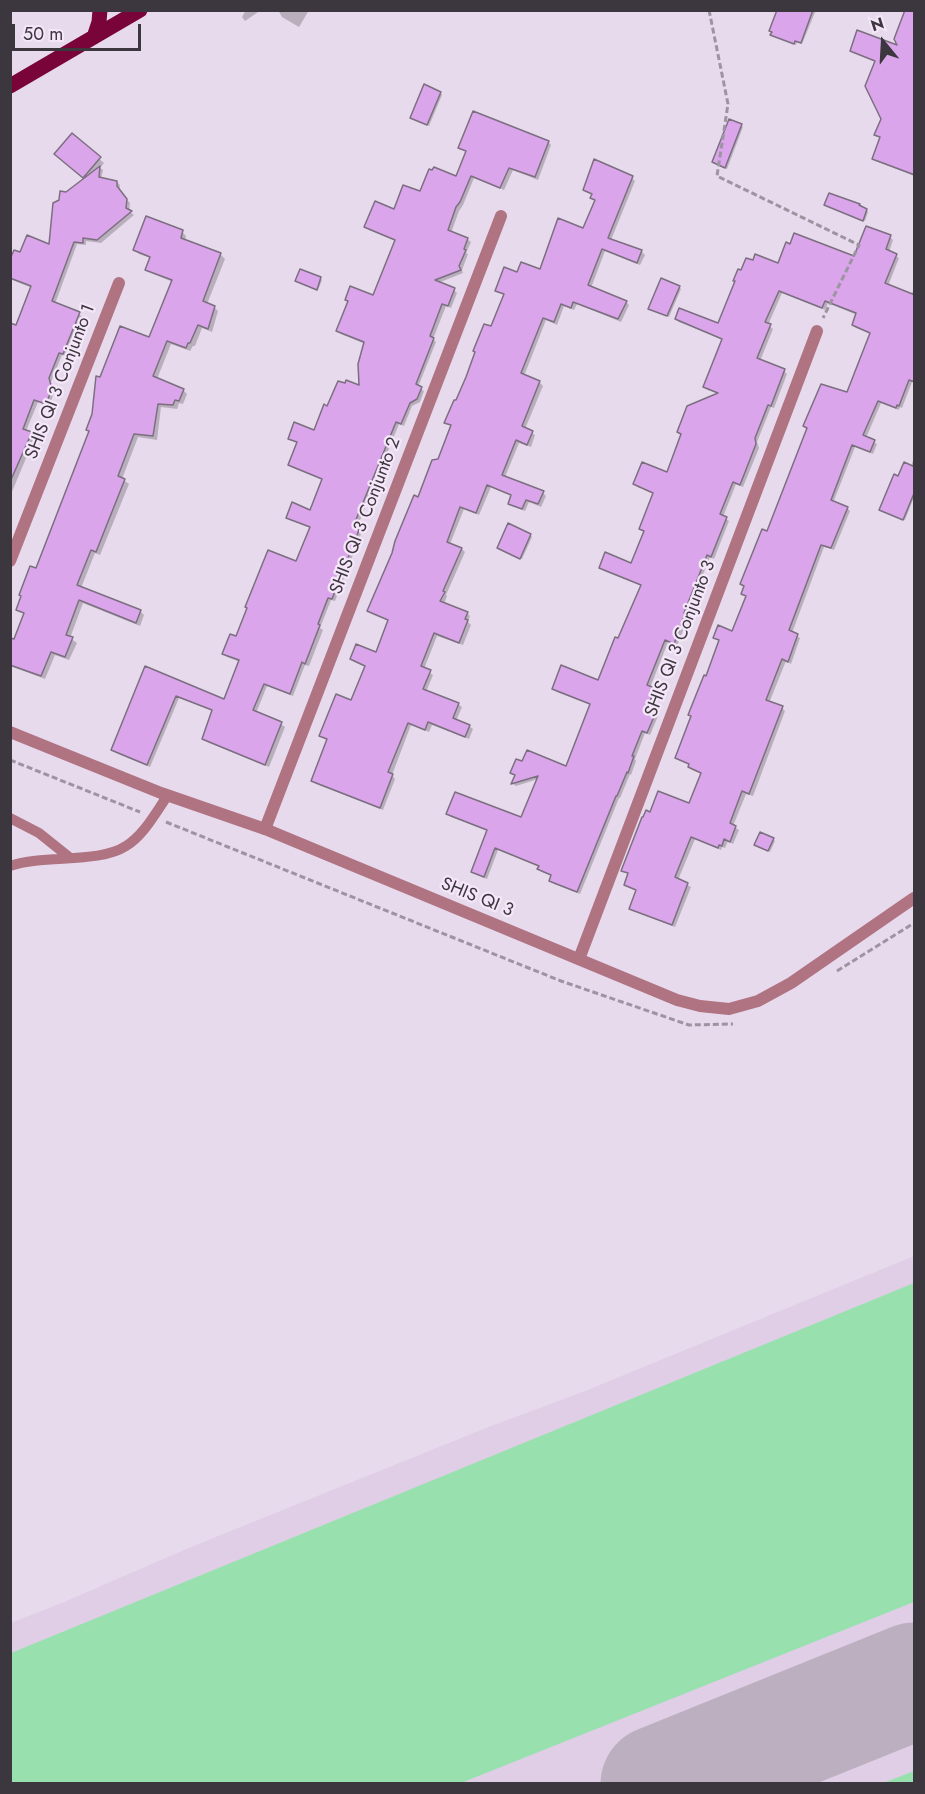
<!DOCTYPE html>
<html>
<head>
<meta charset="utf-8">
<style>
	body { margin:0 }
	#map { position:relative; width:925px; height:1794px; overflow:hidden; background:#e7daec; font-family:Jost,sans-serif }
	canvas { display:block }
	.frame { position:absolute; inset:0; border:12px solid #3c373e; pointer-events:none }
	.north { position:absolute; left:853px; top:12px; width:60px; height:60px; -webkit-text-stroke:4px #f5e7f9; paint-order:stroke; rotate:342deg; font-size:16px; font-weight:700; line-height:24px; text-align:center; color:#3c373e }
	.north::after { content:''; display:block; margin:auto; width:21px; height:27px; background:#3c373e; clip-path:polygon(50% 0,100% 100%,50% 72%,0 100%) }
	.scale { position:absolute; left:12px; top:24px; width:129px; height:27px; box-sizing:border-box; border:3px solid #3c373e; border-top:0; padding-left:8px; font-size:18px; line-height:21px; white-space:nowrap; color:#3c373e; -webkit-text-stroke:4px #f5e7f9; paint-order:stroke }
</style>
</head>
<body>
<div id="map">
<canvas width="925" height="1794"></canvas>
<div class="frame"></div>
<div class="north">N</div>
<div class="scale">50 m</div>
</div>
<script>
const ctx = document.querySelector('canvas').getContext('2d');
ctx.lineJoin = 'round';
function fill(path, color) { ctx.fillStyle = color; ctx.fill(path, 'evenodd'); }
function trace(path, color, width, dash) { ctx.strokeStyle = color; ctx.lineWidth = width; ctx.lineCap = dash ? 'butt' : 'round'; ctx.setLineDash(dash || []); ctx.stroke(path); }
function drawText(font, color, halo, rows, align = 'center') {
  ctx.font = font + ' Jost,sans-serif'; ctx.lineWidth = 4.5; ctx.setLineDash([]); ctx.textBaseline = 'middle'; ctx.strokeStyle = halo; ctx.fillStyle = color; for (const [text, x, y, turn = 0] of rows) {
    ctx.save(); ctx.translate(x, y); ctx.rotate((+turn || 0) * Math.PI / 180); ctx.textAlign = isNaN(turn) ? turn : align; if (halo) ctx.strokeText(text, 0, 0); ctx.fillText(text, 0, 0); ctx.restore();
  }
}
const built = new Path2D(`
	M914,1256V1783L11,1784V1623L64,1602L191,1547L491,1426L585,1391Z`);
const green = new Path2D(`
	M914,1283V1602L461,1783H11V1653Z
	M914,1771V1783H883Z`);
const shadow = new Path2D(`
	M246,10H261L245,21L242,17Z
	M278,10H309L299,27L282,17Z
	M778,10H816L802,44L797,42L796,45L774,36Z
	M858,32L914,89V176L876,161L874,158L881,138L876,134L882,118L876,62L854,53L851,51Z
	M440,93L442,95L429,126L414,119Z
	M741,126L743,127L727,169L716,164Z
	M72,135L104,163L100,168L103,170L101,179L117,182L120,185L119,191L130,203L129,211L134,215L101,243L86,241V245L77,244L55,304L79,314L82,317L66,356L62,355L51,382L54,393L49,406L38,402L26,431L35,437L11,494L10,325L17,327L32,288L10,279V263L21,254L50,246L60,201L67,193L85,179L61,158Z
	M548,142L551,145L538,180L513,170L504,190L474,178L463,205L459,211L451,233L467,239L471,242L466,253L468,254L462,270L463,273L438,283L454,290L457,293L451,308L446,306L433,339L436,342L418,387L424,391L420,402L412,406L404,426L399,424L356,530L361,534L335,601L331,600L320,628L323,630L309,666L305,665L293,696L267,686L256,713L281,724L285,727L269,767L207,742L204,738L213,711L179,698L150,767L116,753L112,750L146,668L225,700L240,662L227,657L224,654L297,563L311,528L290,520L287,517L311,512L324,480L293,468L290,465L298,444L289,438L315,432L328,408L361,388L365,344L341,334L338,331L374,297L396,241L369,230L365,227L395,211L421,193L456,178L467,152L460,147Z
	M632,178L635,181L611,240L641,251L645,255L640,265L605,251L591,288L626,302L629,305L621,322L577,304L574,310L564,306L557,325L546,320L524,376L539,382L543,386L525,429L535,435L531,447L519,443L505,477L543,493L546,496L541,507L529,502L525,511L513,506L510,503L513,496L491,487L479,515L464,509L450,544L462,549L465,552L446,595L447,596L444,604L467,613L470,616L468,622L471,625L463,645L437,636L424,669L433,675L426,692L458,704L462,707L456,721L469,726L473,729L469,739L432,725L429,732L411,725L392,775L395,779L383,810L316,784L312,781L328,741L320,736L352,702L366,667L355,662L351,659L376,654L389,621L372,614L369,611L419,499L439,460L452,427L446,422L492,328L506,296L496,290L518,274L541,271L584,230L596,201L592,198L593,195L584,189Z
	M826,205L867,210L868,212L865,221Z
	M182,232L186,236L185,241L221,255L225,259L207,304L214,307L218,311L212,332L202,328L195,346H193L190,351L171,344L157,379L183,390L187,394L183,404L179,403L177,409L161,407L157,440L138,437L122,479L129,484L100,555L95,553L81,588L140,611L144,615L140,626L83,603L70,638L77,643L69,660L55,655L45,679L10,666V639L14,641L25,615L18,609L37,570L90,432L101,379L150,339L173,282L151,273L147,269L151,258L139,254L135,250Z
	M890,237L893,240L889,252L899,258L888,286L911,296L914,288V383L912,382L902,408L900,407L899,410L881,403L866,438L877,444L873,454L855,447L833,503L847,508L850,511L834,550L824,547L792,633L800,638L791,664L786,661L769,703L782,708L785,711L753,796L746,794L733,826L739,830L733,844L728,841L725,848L722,847L721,850L695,839L678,880L691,887L675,927L634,911L631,908L638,891L626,884L629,875L623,870L651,814L690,805L703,774L692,770L689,767L690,765L677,758L720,641L715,637L733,632L747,597L743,594L745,587L742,584L768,533L848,394L871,334L856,328L853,325L857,315L828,303L825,310L782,293L768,325L773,329L760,361L784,371L787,374L774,408L771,407L757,442L759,448L743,487L736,484L723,517L729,521L714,559L710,557L686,617L688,618L677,646L668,642L650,688L657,693L651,709L658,716L650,735L645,733L635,759L636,761L631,775L630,774L620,798H619L580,894L554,884L551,880L552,876L542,872L539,869L540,867L498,850L487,879L475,874L472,871L488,831L451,817L448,814L522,819L538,779L516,786L513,784L516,776L511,773L567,768L591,705L557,692L554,689L598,682L619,640L642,586L604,571L601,568L632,565L645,532L640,528L654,494L638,487L634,484L668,474L719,394L708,390L705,387L724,340L679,322L676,319L719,325L779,265L855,258Z
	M320,278L322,280L318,290L299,283Z
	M679,287L681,289L669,317L652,310Z
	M914,457V497L905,520L883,512L899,478L911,467Z
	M530,535L532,537L522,559L501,549Z
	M773,839L775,841L770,852L757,846Z`);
const runway = new Path2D(`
	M659,1784L914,1681`);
const building = new Path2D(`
	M777,10H813L801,43L795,41L794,44L770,35L772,32L769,31Z
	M905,10H915V175L872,159L880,137L874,135L881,119L865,86L875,61L850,51L857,30L897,45L894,39Z
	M424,84L441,92L427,125L410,118Z
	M473,111L549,141L535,177L509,168L500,188L471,176L460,202L456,207L448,230L468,238L464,249L466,250L459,266L461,270L435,280L455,288L448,306L442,304L430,336L434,338L416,384L422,387L417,399L410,403L401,424L396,422L353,527L359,530L332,599L328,598L318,624L320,625L305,664L302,662L290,694L264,684L253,710L282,722L265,765L202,739L212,710L176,696L147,765L111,750L145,666L224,699L239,660L222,654L230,634L236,636L247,608L245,607L268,550L296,561L310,527L286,518L292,502L310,510L322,479L288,465L297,442L288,439L294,422L314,430L324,404L327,406L338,381L345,383L346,380L359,385L358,364L364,342L336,331L348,301L345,300L350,286L373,295L395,240L364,227L375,201L394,209L403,185L420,191L429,169L432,170L434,167L456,176L466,151L458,148Z
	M729,119L742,124L725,168L712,162Z
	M72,133L101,157L83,178L54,154Z
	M594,159L633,176L608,238L642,250L637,263L602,249L588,285L627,301L618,319L573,302L571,308L561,304L554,322L543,318L521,373L540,381L522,426L533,431L527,445L516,440L502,475L544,491L538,504L526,500L522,509L508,504L511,495L487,485L476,513L460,507L447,542L462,548L443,591L445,592L440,601L468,612L465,619L468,620L459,643L434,633L421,666L431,670L423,689L459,703L453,718L470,725L465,737L428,722L425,730L408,723L388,772L393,774L380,808L311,781L327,739L319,736L336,694L351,700L365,666L350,659L356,644L376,652L388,620L367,611L392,553L395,541L414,495L418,497L432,460L438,459L451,425L444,423L454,400H456L466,377L475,352L473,351L484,324L491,326L504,294L495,291L504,267L517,272L521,262L540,269L558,218L583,228L595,200L590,198L592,194L583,190Z
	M100,166L99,177L117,181V186L127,199L126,208L132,211L97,240L83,238V243L74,242L52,301L80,312L63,354L59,353L49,378L52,389L46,404L34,400L23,429L32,432L10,482V323L16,325L31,286L10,278V259L14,250L20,252L27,235L49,244L53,203L59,200L60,191L66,192Z
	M829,193L860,204L859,205L867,209L863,221L824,205Z
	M146,216L183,230L181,238L221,253L203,301L215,306L208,329L198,325L190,343H188L186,348L167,341L153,376L184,389L179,401L175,400L173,405L158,404L153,436L134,434L118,476L125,479L96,552L91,550L77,585L141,610L136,623L79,600L66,635L73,637L65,657L51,652L41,676L10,665V638L14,639L24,613L16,610L21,596L19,595L30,566L36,568L89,431L86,430L92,414L96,376L100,377L120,326L149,337L172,280L145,270L150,257L133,250Z
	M866,226L891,235L886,249L897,254L885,283L915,295V382L909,380L899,406L897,405L896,408L878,401L863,435L875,440L870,452L852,445L831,500L848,507L831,548L821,545L789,630L798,634L788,662L782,659L766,700L783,706L749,794L742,791L730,823L736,826L730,842L724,839L722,846L719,845L718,848L691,837L675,877L688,883L672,925L629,909L636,890L624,885L628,873L621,871L642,817H643L646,810L650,812L658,791L689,803L701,773L688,767L689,764L675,758L691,716L688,715L704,675L706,676L719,640L713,638L718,625L732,631L746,596L741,594L744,586L740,584L762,529L767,531L807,428L803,426L821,384L847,392L870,333L852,325L856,313L825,301L822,308L779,291L765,322L771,324L757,358L785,369L771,406L768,405L755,438L756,444L740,485L733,482L720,514L727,517L711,557L707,555L684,613L685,614L674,644L665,640L647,685L655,688L648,706L651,707L650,709L656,712L647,733L642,731L632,756H634L628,773L627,772L617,796H616L577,892L549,881L551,875L537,869L539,866L495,848L484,877L471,872L487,830L446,814L455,792L521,817L538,776L511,784L515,775L510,773L516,759L522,761L527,750L566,766L590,704L552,689L561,665L598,680L615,637L618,638L641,585L599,568L605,552L631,563L644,531L639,529L653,493L633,484L642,462L667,472L681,434L677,432L687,406L718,393L703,387L722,339L675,319L679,308L718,323L735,281H733L738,269L741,270L746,258L753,260L755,254L778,263L786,242L790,244L794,233L854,256Z
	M300,269L321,277L317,290L295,281Z
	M661,278L680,286L667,316L648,309Z
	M904,462L915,467V491L903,520L879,510L894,474L898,476Z
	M508,523L531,534L520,559L497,548Z
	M760,832L774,838L768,851L754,845Z`);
const path = new Path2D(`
	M709,10L728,104L717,176L859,245L823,318
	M10,760L140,812
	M166,822L561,981L689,1025L733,1024
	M837,971L914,923`);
const service = new Path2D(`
	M10,818L39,833L69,857
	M10,866C45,854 98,864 126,846C144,835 156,812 168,795`);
const minor = new Path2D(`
	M10,561L119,283
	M265,829L501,216
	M579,959L817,331`);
const tertiary = new Path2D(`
	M10,732L161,793L265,829L677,1000L700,1006L729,1009L758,1001L791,983L914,898`);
const primary = new Path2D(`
	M94,37L99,22L100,10
	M10,86L140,10`);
const streetNames = [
	["SHIS QI 3 Conjunto 1",61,382,-69],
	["SHIS QI 3 Conjunto 2",366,516,-69],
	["SHIS QI 3 Conjunto 3",681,639,-69],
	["SHIS QI 3",477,898,22]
];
fill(built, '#e0cee6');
fill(green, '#98e1af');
fill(shadow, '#0003');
trace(runway, '#bcb0c0', 117);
fill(building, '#dba5ec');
trace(building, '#7b6f7f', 1.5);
trace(path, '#9d94a1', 3, [6, 3]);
trace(service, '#af7382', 10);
trace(minor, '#af7382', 12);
trace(tertiary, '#af7382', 12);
trace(primary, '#790439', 15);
drawText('18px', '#3c373e', '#f5e7f9', streetNames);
</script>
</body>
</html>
